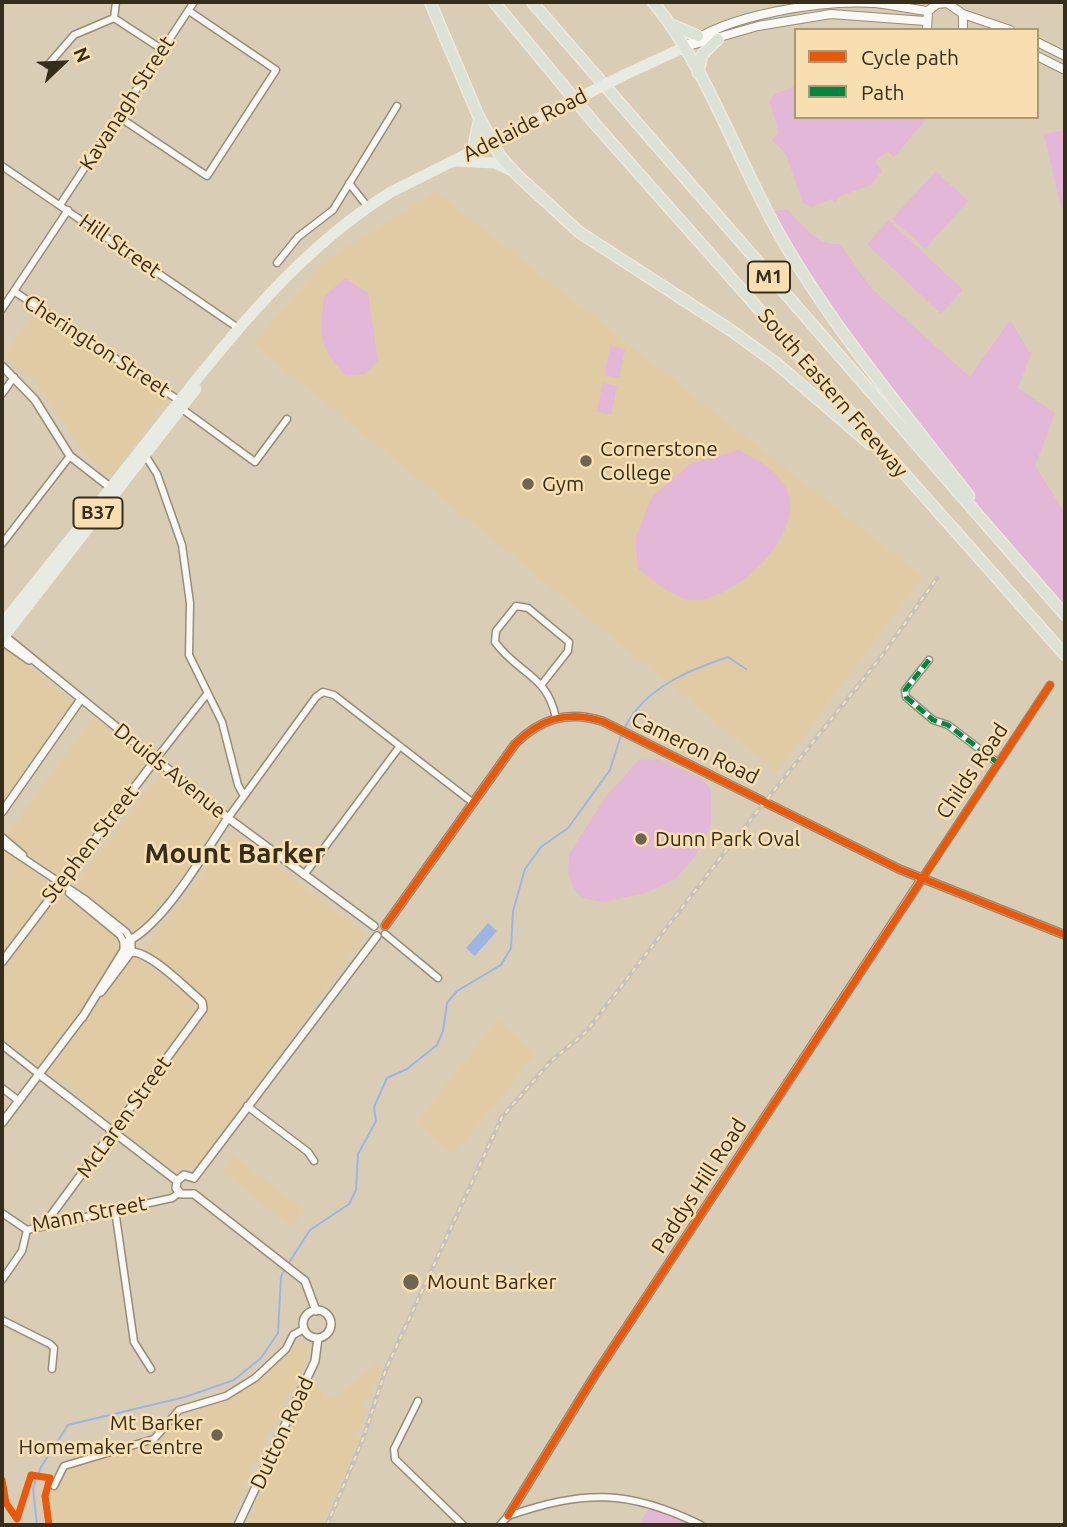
<!DOCTYPE html>
<html>
<head>
<meta charset="utf-8">
<style>
	body { margin:0 }
	#map { position:relative; width:1067px; height:1527px; overflow:hidden; background:#dacdb5; font-family:Ubuntu,sans-serif }
	canvas { display:block }
	.frame { position:absolute; inset:0; border:4px solid #362d1b; pointer-events:none }
	.legend { position:absolute; left:794px; top:28px; width:245px; height:91px; box-sizing:border-box; background:#f7dfb2; border:2px solid #aa9876; margin:0; padding:9px 12px; list-style:none; font-size:21px; color:#362d1b }
	.legend li { display:flex; align-items:center; gap:14px; height:35px }
	.legend b { width:35px; border:2px solid #aa9876 }
	.north { position:absolute; left:28px; top:28px; width:70px; height:70px; -webkit-text-stroke:5px #f7dfb2; paint-order:stroke; rotate:67deg; font-size:19px; font-weight:700; line-height:28px; text-align:center; color:#362d1b }
	.north::after { content:''; display:block; margin:auto; width:24px; height:32px; background:#362d1b; clip-path:polygon(50% 0,100% 100%,50% 72%,0 100%) }
</style>
</head>
<body>
<div id="map">
<canvas width="1067" height="1527"></canvas>
<div class="frame"></div>
<ul class="legend">
<li><b style="height:9px;background:#e8590c"></b>Cycle path</li>
<li><b style="height:9px;background:#00873e"></b>Path</li>
</ul>
<div class="north">N</div>
</div>
<script>
const ctx = document.querySelector('canvas').getContext('2d');
ctx.lineJoin = 'round';
function fill(path, color) { ctx.fillStyle = color; ctx.fill(path, 'evenodd'); }
function trace(path, color, width, dash) { ctx.strokeStyle = color; ctx.lineWidth = width; ctx.lineCap = dash ? 'butt' : 'round'; ctx.setLineDash(dash || []); ctx.stroke(path); }
function drawText(font, color, halo, rows, align = 'center') {
  ctx.font = font + ' Ubuntu,sans-serif'; ctx.lineWidth = 5; ctx.setLineDash([]); ctx.textBaseline = 'middle'; ctx.strokeStyle = halo; ctx.fillStyle = color; for (const [text, x, y, turn = 0] of rows) {
    ctx.save(); ctx.translate(x, y); ctx.rotate((+turn || 0) * Math.PI / 180); ctx.textAlign = isNaN(turn) ? turn : align; if (halo) ctx.strokeText(text, 0, 0); ctx.fillText(text, 0, 0); ctx.restore();
  }
}
const built = new Path2D(`
	M436,192L923,577L777,772L253,344L330,257Z
	M35,309L168,398L113,474H107L84,452L38,385L5,355Z
	M4,647L82,710L2,809V649Z
	M93,717L150,765L61,878L6,835Z
	M161,774L222,824L137,933L75,884Z
	M234,834L366,934L200,1163L176,1171L120,1130L205,1006L142,953Z
	M2,847L56,890L2,959Z
	M59,894L127,944L40,1066L2,1035V973Z
	M134,956L198,1005L115,1124L49,1071Z
	M497,1020L537,1054L453,1154L416,1123Z
	M233,1155L305,1210L291,1227L222,1171Z
	M302,1341L309,1348L303,1370L265,1442L228,1525H52L48,1497L61,1464L79,1455L130,1451L161,1441L185,1412L221,1403L239,1395Z
	M376,1363L382,1369L363,1405L369,1409L356,1435L360,1438L322,1525H247L314,1382L329,1398L340,1394Z`);
const green = new Path2D(`
	M796,86V117H928L894,157L887,151L875,162L882,171L871,185L840,196L835,202L832,199L811,207L803,203L786,154L772,140L779,133L770,102L774,94Z
	M1065,130V207L1061,208L1044,134Z
	M936,171L968,201L925,249L892,219Z
	M787,209C800,223 818,247 840,244L872,289L970,377L1010,320L1031,354L1018,388L1055,413L1035,466L1065,513V615C954,490 859,353 767,213Z
	M889,220L963,290L941,314L867,244Z
	M345,278L368,293L378,361L365,374L346,376C318,347 320,335 324,297Z
	M610,346L625,349L619,378L605,375Z
	M603,383L617,386L611,415L597,412Z
	M739,450C755,459 775,468 785,486C809,531 740,596 698,600C676,602 653,580 638,568L635,539L652,497L690,464Z
	M659,759L702,779L711,790V825L695,857L675,879L645,893L603,902L583,898L574,890L568,873L569,854L606,796L639,760Z
	M649,1508L689,1525H639Z`);
const water = new Path2D(`
	M488,923L497,931L475,956L466,948Z`);
const stream = new Path2D(`
	M625,727C645,688 689,670 728,657L746,669
	M288,1264L310,1230L349,1204L356,1190L358,1154L376,1121L374,1107L387,1078L407,1069L437,1045L443,1031L447,1003L457,991L501,965L511,948L513,911L525,869L541,847L568,828L610,770L621,735
	M37,1525L33,1488L41,1467L68,1425L185,1397L234,1380L261,1358L278,1333L281,1276L285,1269`);
const minor = new Path2D(`
	M116,2L114,18L163,50
	M48,65L74,35L114,18
	M119,117L207,176L276,70L189,11
	M2,166L238,328
	M349,183L367,206
	M60,205L194,2
	M277,263L298,237L333,210L397,106
	M15,292L180,401
	M2,309L68,210
	M2,394L14,377
	M178,406L255,462L287,419
	M145,455L157,474L182,545L190,603L189,655L222,722L238,785L244,796
	M2,544L70,456
	M929,660L905,690L906,697L933,720L948,725L998,763
	M542,684L568,651L569,642L528,608L516,606L496,631L495,642C519,675 547,674 556,718
	M156,759L207,694
	M228,818L316,697L323,692L334,695L472,802
	M2,837L23,855
	M2,844L86,900L126,932L131,940
	M304,875L400,746
	M923,877L1050,685
	M69,893L120,935L124,943
	M385,934L438,978
	M2,1045L40,1075
	M2,1088L19,1101
	M247,1106L308,1152L314,1161
	M115,1210L134,1342L151,1369
	M2,1213L27,1230L172,1198L179,1193
	M2,1280L22,1251L27,1230
	M2,1320L50,1344L54,1348L52,1369
	M418,1401L394,1449L395,1459L463,1525
	M54,1486L64,1466L154,1439L179,1410L226,1396L255,1378L286,1349L293,1335L304,1329
	M500,1525L508,1516C584,1490 628,1489 701,1525`);
const tertiary = new Path2D(`
	M2,366L35,400L70,456L115,491
	M2,634L228,818L374,926
	M2,641L29,660
	M2,812L81,699
	M385,926L515,744C540,719 567,710 602,721L899,869L1065,935
	M2,962L156,759
	M101,992L131,952V940
	M82,1018L124,950V943C162,928 204,853 228,818
	M40,1075L177,1181
	M2,1123L83,1016
	M194,1178L377,936
	M177,1181L176,1188L181,1194H194
	M177,1181L184,1175L194,1178
	M194,1194L305,1281L316,1311
	M44,1225L203,1009L202,1002C187,989 150,951 131,952
	M303 1324a14 14 0 1 1 28 0a14 14 0 1 1-28 0Z
	M508,1516L595,1375L923,877
	M238,1525L315,1361L318,1338`);
const secondary = new Path2D(`
	M963,14L1010,30
	M927,30L928,11L937,4L947,3L963,14V30
	M1037,42L1065,56
	M685,47C726,14 823,0 875,3C893,5 911,9 928,11
	M685,47L758,26L831,14L925,21
	M1037,56L1065,70`);
const primary = new Path2D(`
	M624,75L685,47
	M455,161L494,163L510,170
	M2,624C53,561 104,497 154,433C224,345 294,252 391,192L561,107
	M2,639L196,389`);
const motorway = new Path2D(`
	M430,2L478,115L500,156L516,174L579,232L732,331L776,363L870,444
	M494,2L595,124L1065,655
	M532,2L1065,615
	M653,2C707,66 739,165 782,239C835,331 905,413 969,496
	M672,25L698,36
	M698,73L702,55L718,39
	M473,151L479,121`);
const rail = new Path2D(`
	M327,1525L363,1439L386,1369L502,1117L551,1061L586,1032L728,848L881,657L937,578`);
const primaryBridge = new Path2D(`
	M561,107L624,75`);
const quiet = new Path2D(`
	M929,660L905,690L906,697L933,720L948,725L998,763`);
const cycleway = new Path2D(`
	M385,926L515,744C540,719 567,710 602,721L899,869L1065,935
	M2,1480L6,1503L17,1519L31,1475L50,1478L45,1496L49,1525
	M508,1516L595,1375L1050,685`);
const markers = [
	[586,461,7,"#6f6551"],
	[528,484,7,"#6f6551"],
	[641,839,7,"#6f6551"],
	[411,1282,9,"#6f6551"],
	[217,1435,7,"#6f6551"]
];
const shields = [
	[769,277,42],
	[98,513,49]
];
const shieldNames = [
	["M1",769,277],
	["B37",98,513]
];
const streetNames = [
	["Kavanagh Street",127,103,-57],
	["Adelaide Road",525,125,-27],
	["Hill Street",120,246,35],
	["Cherington Street",97,346,33],
	["South Eastern Freeway",833,393,49],
	["Cameron Road",695,748,26],
	["Druids Avenue",170,771,39],
	["Childs Road",972,771,-56],
	["Stephen Street",90,844,-52],
	["McLaren Street",124,1117,-54],
	["Paddys Hill Road",699,1186,-57],
	["Mann Street",89,1214,-11],
	["Dutton Road",282,1433,-65]
];
const poiNames = [
	["Cornerstone",600,449],
	["College",600,473],
	["Gym",542,484],
	["Dunn Park Oval",655,839],
	["Mount Barker",427,1282],
	["Mt Barker",203,1423,"right"],
	["Homemaker Centre",203,1447,"right"]
];
const districtNames = [
	["Mount Barker",235,854]
];
fill(built, '#e1cba4');
fill(green, '#e3b7d7');
fill(water, '#9cb5e5');
trace(stream, '#9cb5e5', 2);
trace(minor, '#968c79', 9);
trace(tertiary, '#968c79', 10);
trace(secondary, '#968c79', 10);
trace(primary, '#eee8de', 11);
trace(motorway, '#eee8de', 13);
trace(minor, '#f9f8f4', 6);
trace(tertiary, '#f9f8f4', 7);
trace(secondary, '#f9f8f4', 8);
trace(primary, '#e8ebe2', 9);
trace(motorway, '#dce2d5', 10);
trace(rail, '#c6c2bb', 4.5);
trace(rail, '#f7dfb2', 2, [5]);
trace(primaryBridge, '#eee8de', 11, []);
trace(primaryBridge, '#e8ebe2', 9);
trace(quiet, '#00873e', 5, [10, 5]);
trace(cycleway, '#e8590c', 7);
for (const [x, y, r, color] of markers) { const dot = new Path2D(); dot.arc(x, y, r, 0, 2 * Math.PI); ctx.fillStyle = color; ctx.fill(dot); trace(dot, '#f7dfb2', 2.5); }
for (const [x, y, w] of shields) { const box = new Path2D(); box.roundRect(x - w / 2, y - 15.5, w, 31, 5); ctx.fillStyle = '#f7dfb2'; ctx.fill(box); trace(box, '#362d1b', 2); }
drawText('bold 19px', '#362d1b', null, shieldNames);
drawText('21px', '#362d1b', '#f7dfb2', streetNames);
drawText('21px', '#362d1b', '#f7dfb2', poiNames, 'left');
drawText('bold 28px', '#362d1b', '#f7dfb2', districtNames);
</script>
</body>
</html>
